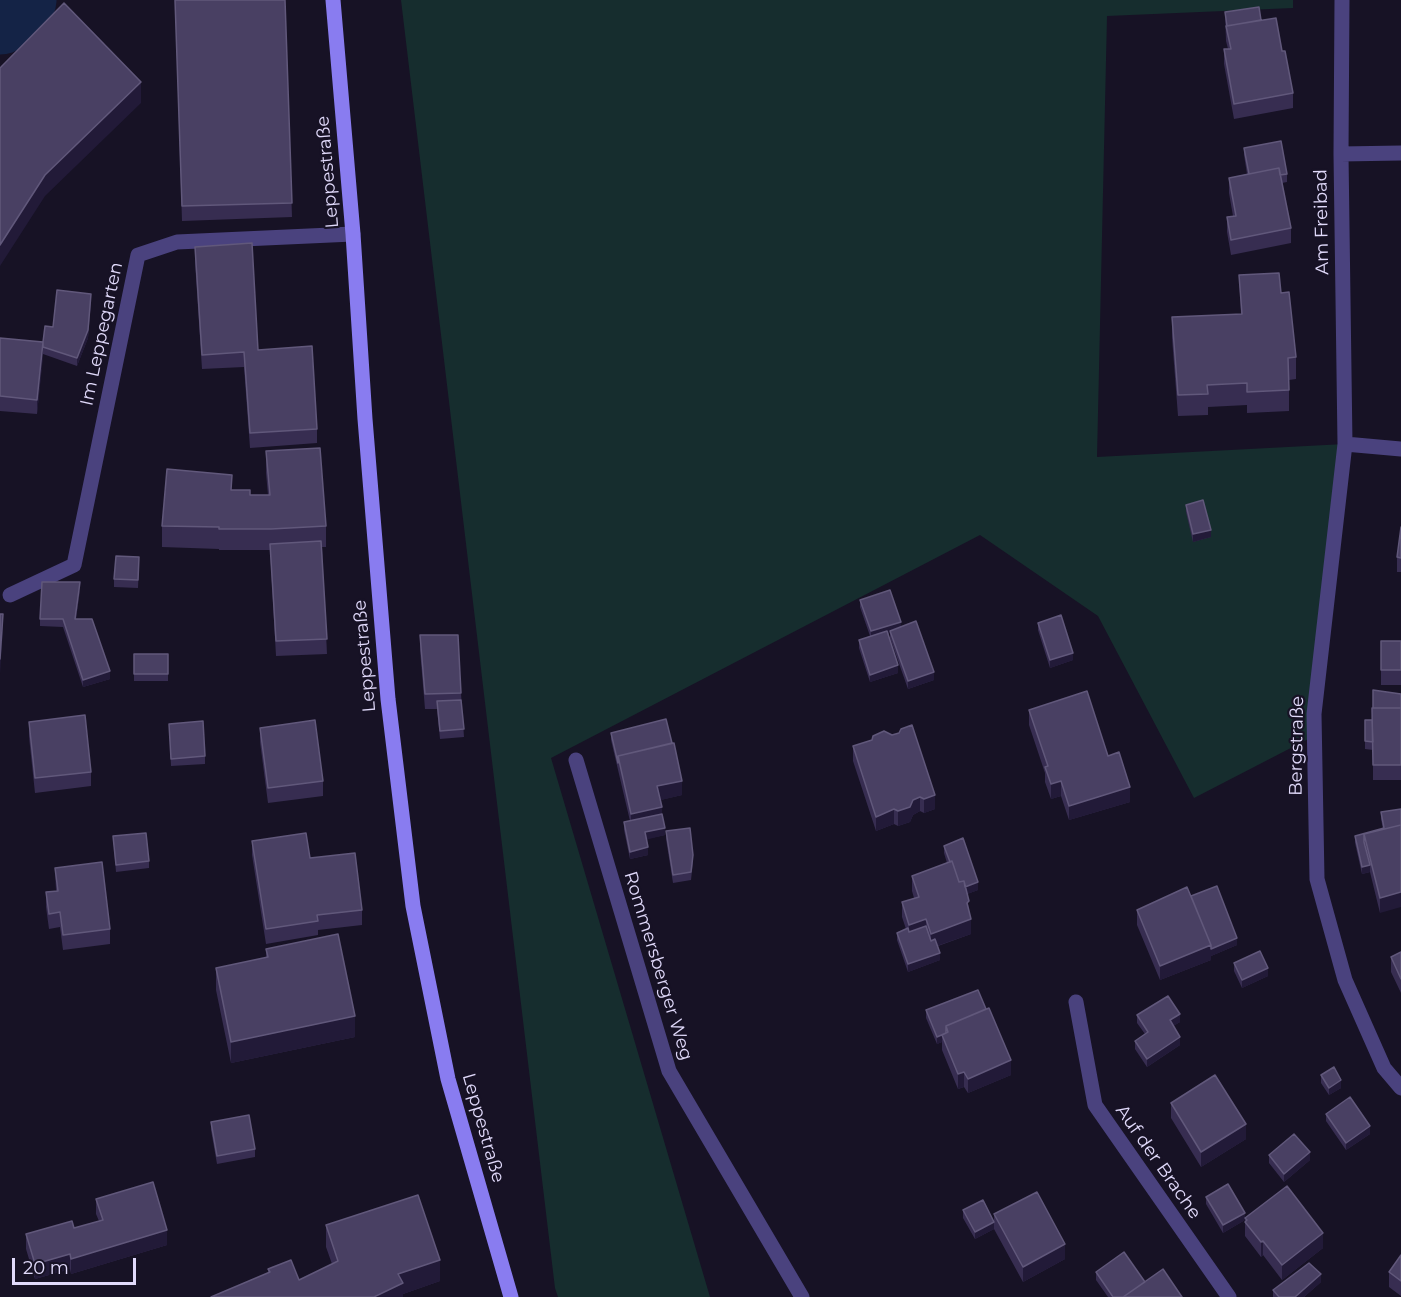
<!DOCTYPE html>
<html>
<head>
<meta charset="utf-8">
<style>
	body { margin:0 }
	#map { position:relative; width:1401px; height:1297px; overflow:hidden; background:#171225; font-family:Montserrat,sans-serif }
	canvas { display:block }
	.scale { position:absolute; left:12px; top:1258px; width:124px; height:27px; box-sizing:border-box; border:3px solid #e1dafb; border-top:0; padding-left:8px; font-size:18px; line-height:21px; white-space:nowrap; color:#e1dafb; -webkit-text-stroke:4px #171225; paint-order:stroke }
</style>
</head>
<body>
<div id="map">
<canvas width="1401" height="1297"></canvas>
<div class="scale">20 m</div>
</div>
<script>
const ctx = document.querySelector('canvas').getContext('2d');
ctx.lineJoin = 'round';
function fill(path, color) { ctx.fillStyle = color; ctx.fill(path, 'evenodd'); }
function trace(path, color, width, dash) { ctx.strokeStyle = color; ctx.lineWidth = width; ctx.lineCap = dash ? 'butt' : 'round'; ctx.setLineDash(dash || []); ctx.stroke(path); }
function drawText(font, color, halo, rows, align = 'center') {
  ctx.font = font + ' Montserrat,sans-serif'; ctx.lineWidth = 4.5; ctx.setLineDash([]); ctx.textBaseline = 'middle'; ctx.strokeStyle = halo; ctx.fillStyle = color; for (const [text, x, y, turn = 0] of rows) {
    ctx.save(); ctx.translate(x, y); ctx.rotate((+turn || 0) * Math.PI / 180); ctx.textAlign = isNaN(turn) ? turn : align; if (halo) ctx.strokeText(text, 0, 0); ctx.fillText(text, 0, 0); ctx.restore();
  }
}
const green = new Path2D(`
	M401,0H1293V8L1107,16L1097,457L1345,444L1314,736L1194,798L1098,616L980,535L551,758L710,1297H558L555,1288Z`);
const river = new Path2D(`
	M0,17L19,0`);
const lane = new Path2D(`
	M10,595L74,565L138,255L177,242L353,234`);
const street = new Path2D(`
	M1342,0L1341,154L1345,444L1314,714L1317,879L1345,980L1384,1068L1401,1088
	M1341,154L1401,153
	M1345,444L1401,449
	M576,760L669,1071L802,1297
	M1076,1002L1095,1105L1229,1297`);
const secondary = new Path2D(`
	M333,0L353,234L365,419L388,699L413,906L448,1079L511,1297`);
const wall = new Path2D(`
	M175,0H285L292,217L182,221Z
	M1225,12L1261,20L1282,51L1293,93V108L1234,119L1224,64V49H1228L1226,41Z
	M1244,148L1287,174V182L1282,183L1291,228V243L1231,255L1227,232V217L1233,216L1229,193V178L1247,174L1244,155Z
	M195,247L258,350L317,429V443L250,448L244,367L202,369L195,262Z
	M1239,275L1296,357V379L1289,380V411L1247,413V405L1208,407V415L1178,416L1172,338V317L1241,314Z
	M91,301L88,338L77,366L43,354L37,414L0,411V338L43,342L53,327Z
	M266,451L326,526V547H322L327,654L276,656L270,550H219V549L162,547V526L232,490L250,495H268L266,473Z
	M1186,505L1211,537L1193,542L1186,512Z
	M1401,527V572H1397V557Z
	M139,565L138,588L114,587V579Z
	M80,590L76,619L110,679L83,687L63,627L40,626V619Z
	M860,600L901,627L934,680L908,689L890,638V633L888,634L898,673L870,682L859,648V640L870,636L860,607Z
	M1038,623L1073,660L1050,668L1038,630Z
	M420,635L461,693L464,737L440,739L437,709H425L420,650Z
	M1381,641H1401V685H1381Z
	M134,654H168V681H134Z
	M1401,694V780H1373V750L1365,749V720H1372Z
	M1029,710L1108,756L1130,802L1069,820L1061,796L1051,799L1045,782V773L1029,725Z
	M29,722L91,772V786L35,793L29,737Z
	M169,724L205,756V764L171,766Z
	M260,728L323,781V796L268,803L260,742Z
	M611,733L682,795L660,800L665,835L646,839L648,855L630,859L624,830V822L630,821L611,740Z
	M872,740L935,809L924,813L920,811L913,815L910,822L898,826L894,824L876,831L853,761V746Z
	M1401,809L1380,913L1370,872L1362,874L1355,843V836L1383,829L1381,819V812Z
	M666,831L693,862L691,880L673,883L666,839Z
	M113,836L149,861V868L116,872Z
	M252,841L310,858L362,910V925L318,930V935L266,944L252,855Z
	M944,846L978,890L967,894L971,934L938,946L940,960L908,972L897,940V933L906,929L902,917V902L914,898L912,891V876L947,863L944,853Z
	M55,868L110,929V944L63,950L60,927L49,929L46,907V892L56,891Z
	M1191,896L1237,945L1211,956V960L1160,980L1137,925V910Z
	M266,949L355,1037L231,1063L216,990V968L266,958Z
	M1401,952V993L1391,972V957Z
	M1234,963L1268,976L1242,988L1234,971Z
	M926,1010L1011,1075L968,1093L964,1087L958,1089L942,1050V1042L937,1044L926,1018Z
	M1137,1015L1180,1022L1173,1026L1180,1045L1147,1067L1135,1049V1041L1145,1034L1137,1023Z
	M1321,1075L1341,1088L1329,1095L1321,1083Z
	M1171,1103L1246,1139L1201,1167L1171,1118Z
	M1326,1114L1370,1134L1346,1150L1326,1121Z
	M211,1122L255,1149V1157L217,1164L211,1130Z
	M1269,1155L1310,1160L1284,1182L1269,1163Z
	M1206,1197L1245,1218L1323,1248L1282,1280L1263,1255L1261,1257L1245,1236V1220L1223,1233L1206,1204Z
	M96,1199L167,1245L71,1274L70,1269L35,1279L26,1249V1234L74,1228L99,1221L96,1214Z
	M963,1210L994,1229L975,1239L963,1218Z
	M994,1214L1065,1259L1023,1282L994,1229Z
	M326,1225L440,1281L403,1294V1297H211L268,1273V1269L299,1280L332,1264L326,1247Z
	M1401,1255V1296L1389,1287V1272Z
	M1096,1272L1145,1282L1182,1297H1108L1096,1280Z
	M1321,1282L1304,1297H1273V1290Z`);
const shadedWall = new Path2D(`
	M141,82V103L45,196L0,266V245L45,175Z
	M91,294L88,338L77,366V358Z
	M43,342V357L37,414V400Z
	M1211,530V537L1193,542V534Z
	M80,582V590L75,627V619Z
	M3,614V629L0,674V659Z
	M901,622V629L871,639V631Z
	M1073,653V660L1050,668V660Z
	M898,665V673L870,682V675Z
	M110,671V679L83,687V680Z
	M934,672V680L908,689V681Z
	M682,781V795L657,801V786Z
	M1061,781V796L1051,799V784Z
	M1130,787V802L1069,820V806Z
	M935,795V809L924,813V799Z
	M920,797V811L913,815L910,822L898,826V811L913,800Z
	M662,807V821L631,828V814Z
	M894,809V824L876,831V817Z
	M665,828V835L645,840V832Z
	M648,847V855L630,859V852Z
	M1370,865V872L1362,874V867Z
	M978,882V890L959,897V890Z
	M1401,892V907L1380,913V898Z
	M926,919V934L909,940V925Z
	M971,919V934L931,948V934Z
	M1237,938V945L1211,956V960L1160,980V966L1211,945Z
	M940,953V960L908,972V964Z
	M1268,968V976L1242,988V980Z
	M1180,1014V1022L1170,1028V1020Z
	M355,1016V1037L231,1063V1042Z
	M942,1035V1042L937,1044V1037Z
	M1180,1037V1045L1147,1067V1059Z
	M1011,1060V1075L968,1093V1079Z
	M964,1072V1087L958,1089V1074Z
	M1341,1080V1088L1329,1095V1088Z
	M1246,1124V1139L1201,1167V1152Z
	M1370,1126V1134L1346,1150V1143Z
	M1310,1152V1160L1284,1182V1174Z
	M1245,1213V1220L1223,1233V1225Z
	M994,1222V1229L975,1239V1232Z
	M167,1230V1245L71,1274V1259Z
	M1323,1233V1248L1282,1280V1265Z
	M1263,1241V1255L1261,1257V1242Z
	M1065,1244V1259L1023,1282V1267Z
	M70,1254V1269L35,1279V1264Z
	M440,1260V1281L403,1294V1297H374L398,1274Z
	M1321,1274V1282L1304,1297H1295Z`);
const building = new Path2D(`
	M175,0H285L292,203L182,206Z
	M64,3L141,82L45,175L0,245V68Z
	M1259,7L1261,20L1227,26L1225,12Z
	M1276,18L1282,51H1285L1293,93L1234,104L1224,49H1231L1226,26Z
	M1281,141L1287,174L1280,175L1279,168L1249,174L1244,148Z
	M1279,168L1291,228L1231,240L1227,217L1236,216L1229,178Z
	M252,243L258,350L312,346L317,429L250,433L244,352L202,355L195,247Z
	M1279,273L1281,293L1289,292L1296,357L1288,358L1289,390L1247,392V383L1207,385L1208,394L1178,395L1172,317L1242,314L1239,275Z
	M57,290L91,294L88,330L77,358L43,347V342L45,326L53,327Z
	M0,338L43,342L37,400L0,396Z
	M320,448L326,526L271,529H219V527L162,526L167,469L232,475L231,490H250V495H270L266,451Z
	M1203,500L1211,530L1193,534L1186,505Z
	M1401,527V558L1397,557Z
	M321,541L327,639L276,641L270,544Z
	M116,556L139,557L138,580L114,579Z
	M42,582H80L75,619H92L110,671L83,680L63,619H40Z
	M890,590L901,622L871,631L860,600Z
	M0,614H3L0,659Z
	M1061,615L1073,653L1050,660L1038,623Z
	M916,621L934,672L908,681L890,631Z
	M887,631L898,665L870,675L859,640Z
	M420,635H458L461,693L425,694Z
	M1381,641H1401V670H1381Z
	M134,654H168V674H134Z
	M1373,690L1401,694V708H1373Z
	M1087,691L1108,756L1119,752L1130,787L1069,806L1061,781L1051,784L1045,767L1048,766L1029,710Z
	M461,700L464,729L440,731L437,701Z
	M1372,708H1401V765H1373Z
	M85,715L91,772L35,778L29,722Z
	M666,719L672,743L618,756V763L611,733Z
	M315,720L323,781L268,788L260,728Z
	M1365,720H1372L1373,742L1365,741Z
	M203,721L205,756L171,759L169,724Z
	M912,725L935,795L924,799L920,797L913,800L910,807L898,811L894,809L876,817L853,746L872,740L873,736L884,731L892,735L899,733L901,729Z
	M674,743L682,781L657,786L662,807L631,814L618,756Z
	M1401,809V825L1364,834V842L1370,865L1362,867L1355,836L1384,828L1381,812Z
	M662,814L665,828L645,832L648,847L630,852L624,822Z
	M1401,825V892L1380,898L1364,834Z
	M690,828L693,855L691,872L673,875L666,831Z
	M146,833L149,861L116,865L113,836Z
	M306,833L310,858L355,853L362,910L317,915L318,921L266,929L252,841Z
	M963,838L978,882L965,887L964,881L959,882L952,861L950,862L944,846Z
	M952,861L959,882L964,881L969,901L967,903L971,919L931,934L926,919L909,925L902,902L919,897L912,876Z
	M102,862L110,929L63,935L60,912L49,914L46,892L58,891L55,868Z
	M1217,886L1237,938L1211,949V945L1191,896Z
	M1187,887L1211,945L1160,966L1137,910Z
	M926,926L931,941L935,939L940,953L908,964L897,933L908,928L909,932Z
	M338,934L355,1016L231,1042L216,968L268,957L266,949Z
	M1260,951L1268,968L1242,980L1234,963Z
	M1401,952V979L1391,957Z
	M978,990L986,1009L946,1026V1033L937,1037L926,1010Z
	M1168,996L1180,1014L1170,1020L1180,1037L1147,1059L1135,1041L1148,1032L1137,1015Z
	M989,1008L1011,1060L968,1079L964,1072L958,1074L942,1035L948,1032L946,1026Z
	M1334,1067L1341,1080L1329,1088L1321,1075Z
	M1215,1075L1246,1124L1201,1152L1171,1103Z
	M1350,1097L1370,1126L1346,1143L1326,1114Z
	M249,1115L255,1149L217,1156L211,1122Z
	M1294,1134L1310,1152L1284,1174L1269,1155Z
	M153,1182L167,1230L71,1259L70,1254L35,1264L26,1234L72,1221L74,1228L103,1220L96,1199Z
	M1228,1184L1245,1213L1223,1225L1206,1197Z
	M1287,1186L1323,1233L1282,1265L1263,1241L1261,1242L1245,1222L1247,1220L1245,1218Z
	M1037,1192L1065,1244L1023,1267L994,1214Z
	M418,1195L440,1260L398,1274L403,1283L374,1297H211L270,1272L268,1269L291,1260L299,1280L338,1261L326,1225Z
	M983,1200L994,1222L975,1232L963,1210Z
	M1124,1252L1145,1282L1123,1297H1113L1096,1272Z
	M1401,1255V1281L1389,1272Z
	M1309,1263L1321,1274L1295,1297H1279L1273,1290Z
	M1163,1269L1182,1297H1123Z`);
const streetNames = [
	["Leppestraße",328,172,-95],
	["Am Freibad",1322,222,-91],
	["Im Leppegarten",102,334,-78],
	["Leppestraße",365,656,-95],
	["Bergstraße",1297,746,-89],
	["Rommersberger Weg",658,966,73],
	["Leppestraße",483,1128,74],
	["Auf der Brache",1158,1162,55]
];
fill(green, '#162d2e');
trace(river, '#142346', 75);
trace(lane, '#4a427e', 15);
trace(street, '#4a427e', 15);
trace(secondary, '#897cf0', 15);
fill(wall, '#372d51');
fill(shadedWall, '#221a38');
fill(building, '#494063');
trace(building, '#61587b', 1.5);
drawText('18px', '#e1dafb', '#171225', streetNames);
</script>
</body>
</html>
